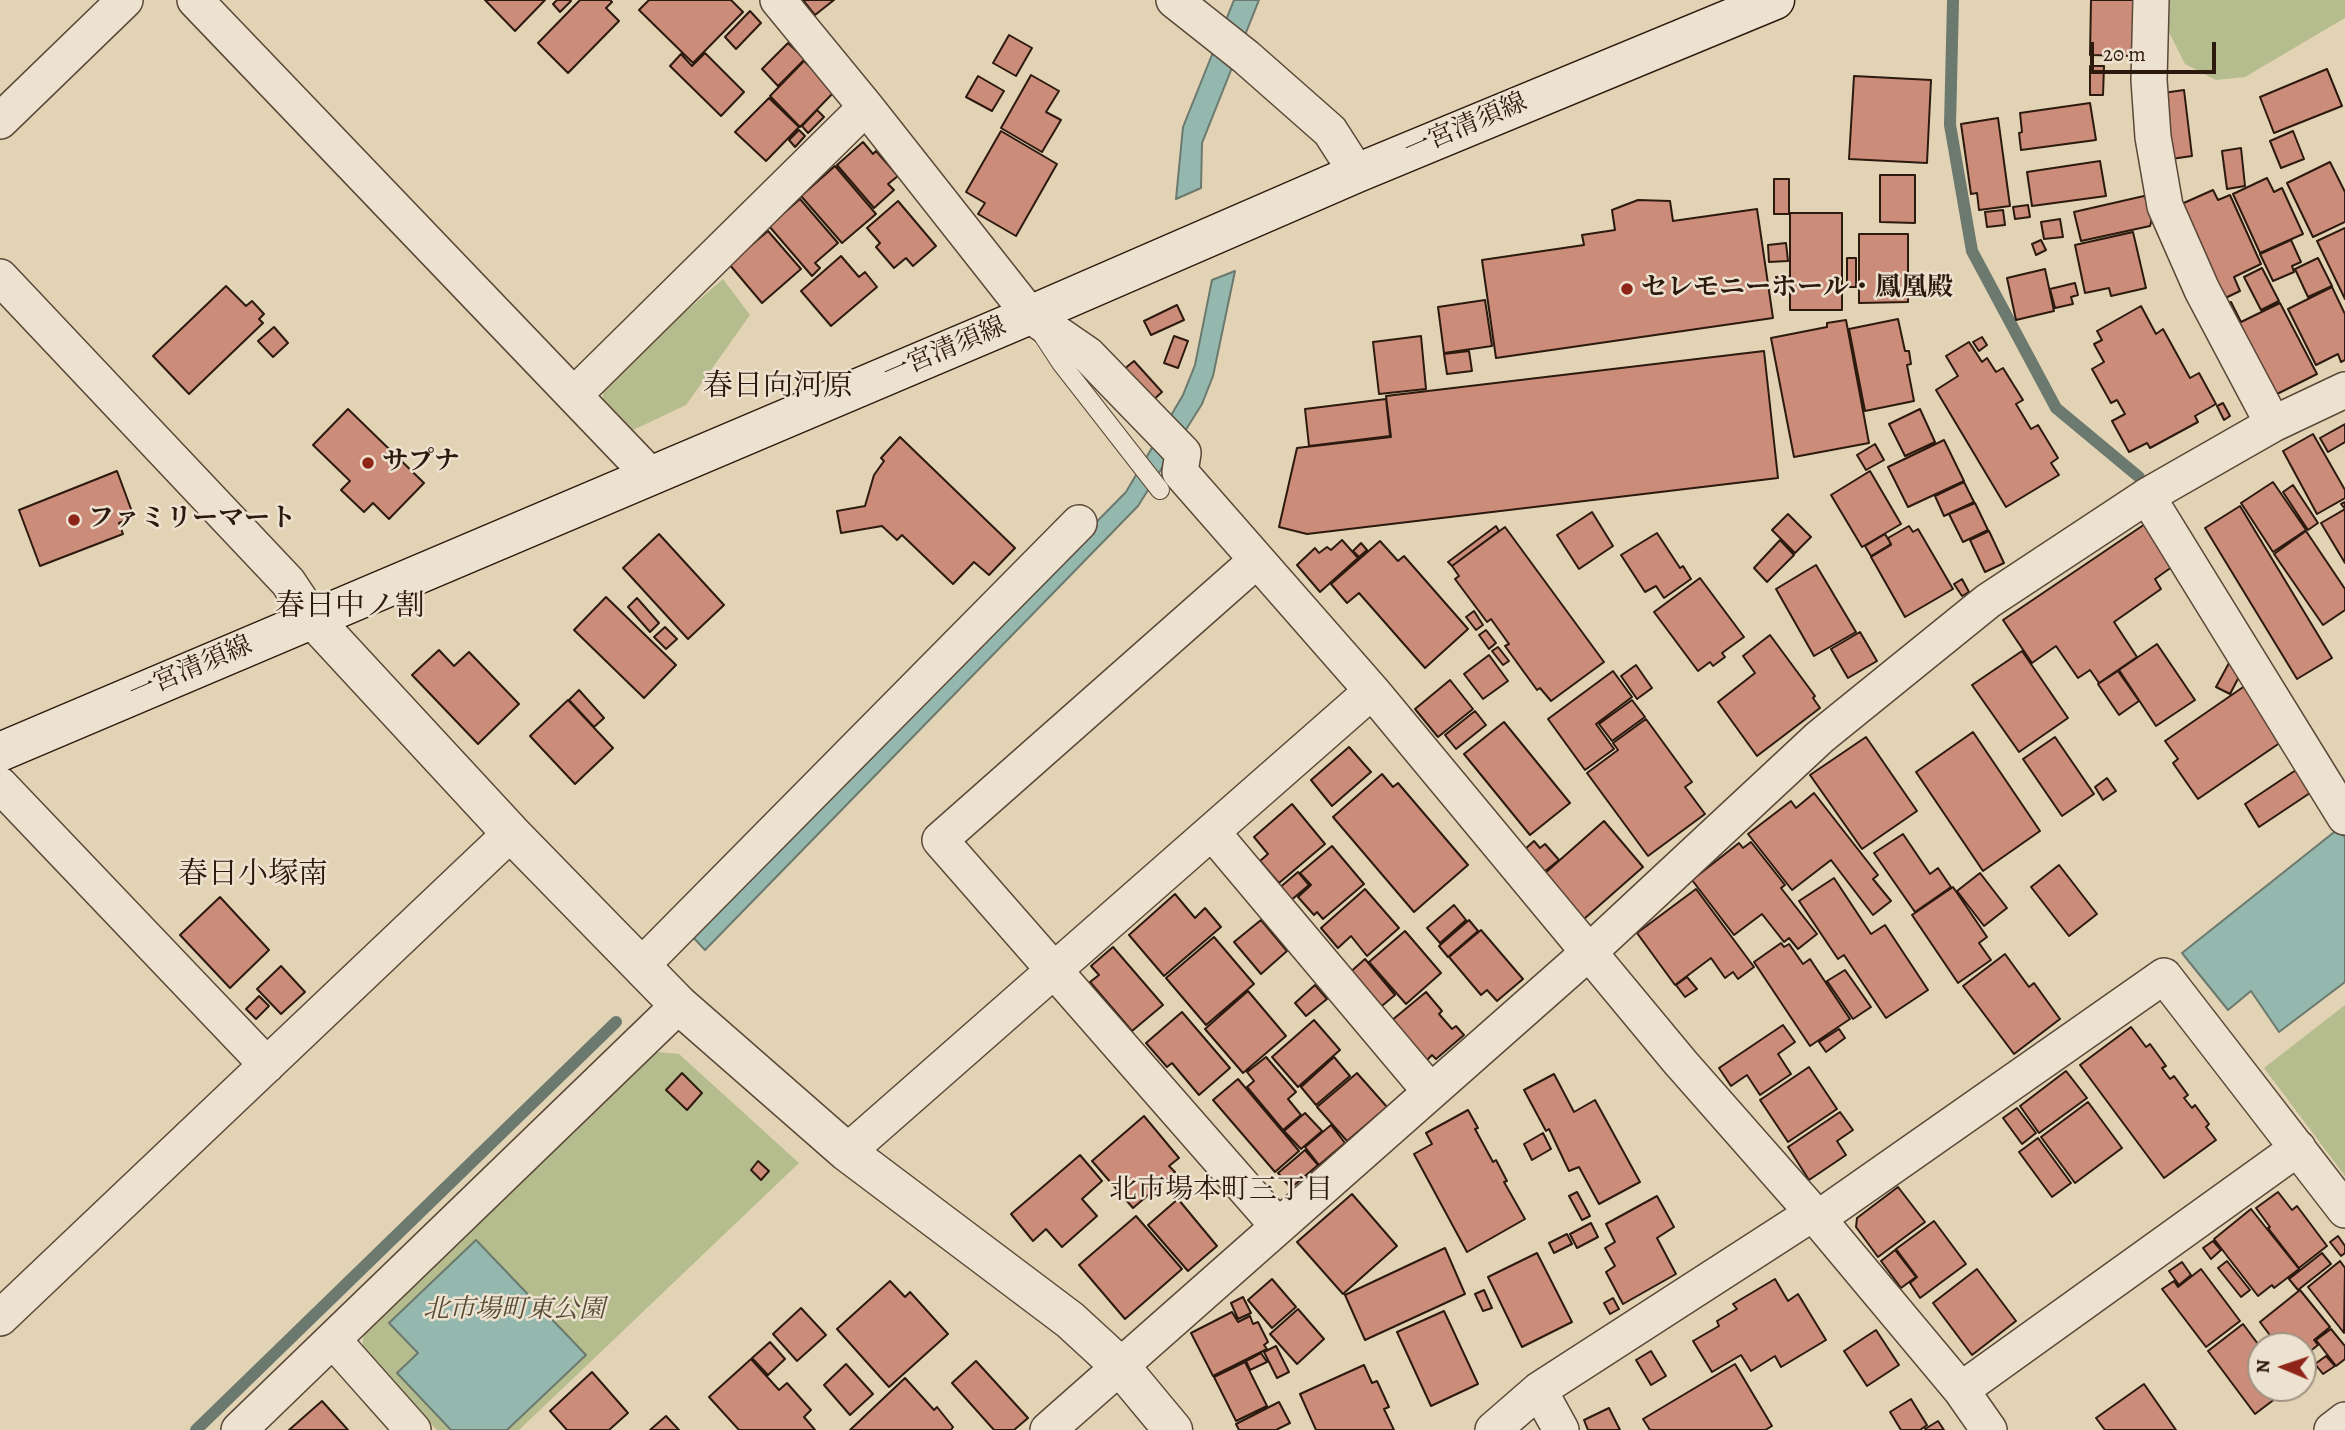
<!DOCTYPE html>
<html>
<head>
<meta charset="utf-8">
<style>
	body { margin:0 }
	#map { position:relative; width:2345px; height:1430px; overflow:hidden; background:#e3d3b5; font-family:Alegreya,serif }
	canvas { display:block }
	.north { position:absolute; left:2247px; top:1332px; width:70px; height:70px; box-sizing:border-box; background:#ede2cf; border:2px solid #a09282; border-radius:50%; rotate:272deg; font-size:19px; font-weight:700; line-height:28px; text-align:center; color:#2d1a0e }
	.north::after { content:''; display:block; margin:auto; width:24px; height:32px; background:#8f2418; clip-path:polygon(50% 0,100% 100%,50% 72%,0 100%) }
	.scale { position:absolute; left:2090px; top:42px; width:126px; height:32px; box-sizing:border-box; border:4px solid #2d1a0e; border-top:0; padding-left:9px; font-size:21px; line-height:24px; white-space:nowrap; color:#2d1a0e; -webkit-text-stroke:5px #ede2cf; paint-order:stroke }
</style>
</head>
<body>
<div id="map">
<canvas width="2345" height="1430"></canvas>
<div class="north">N</div>
<div class="scale">20 m</div>
</div>
<script>
const ctx = document.querySelector('canvas').getContext('2d');
ctx.lineJoin = 'round';
function fill(path, color) { ctx.fillStyle = color; ctx.fill(path, 'evenodd'); }
function trace(path, color, width, dash) { ctx.strokeStyle = color; ctx.lineWidth = width; ctx.lineCap = dash ? 'butt' : 'round'; ctx.setLineDash(dash || []); ctx.stroke(path); }
function drawText(font, color, halo, rows, align = 'center') {
  ctx.font = font + ' Alegreya,"Noto Serif JP",serif'; ctx.lineWidth = 5; ctx.setLineDash([]); ctx.textBaseline = 'middle'; ctx.strokeStyle = halo; ctx.fillStyle = color; for (const [text, x, y, turn = 0] of rows) {
    ctx.save(); ctx.translate(x, y); ctx.rotate((+turn || 0) * Math.PI / 180); ctx.textAlign = isNaN(turn) ? turn : align; if (halo) ctx.strokeText(text, 0, 0); ctx.fillText(text, 0, 0); ctx.restore();
  }
}
const green = new Path2D(`
	M2163,0H2345V18L2245,77L2216,80L2185,64L2167,28Z
	M723,279L750,315L686,405L631,431L603,402V383Z
	M2345,1005V1176L2264,1068Z
	M657,1052L679,1054L799,1163L519,1430H437L362,1350L364,1330Z`);
const water = new Path2D(`
	M1234,0H1259L1202,143L1201,188L1176,199L1183,127Z
	M1235,271L1213,376L1202,404L1138,506L705,950L690,934L1126,492L1183,395L1195,365L1212,280Z
	M2338,829L2345,837V982L2279,1032L2251,991L2228,1010L2182,953Z
	M476,1240L586,1355L507,1430H451L397,1373L418,1353L389,1323Z`);
const stream = new Path2D(`
	M1953,0L1950,125L1972,251L2056,408L2139,477
	M196,1430L616,1022`);
const building = new Path2D(`
	M485,0H545L515,31Z
	M557,0H570L571,1L560,12L553,4Z
	M580,0H610L612,2L606,8L619,21L568,73L538,43Z
	M649,0H731L743,12L693,63L639,10Z
	M803,0H834L815,15Z
	M2091,0H2135L2134,56L2090,55Z
	M750,11L761,23L736,49L725,37Z
	M1009,35L1032,48L1016,76L993,63Z
	M788,43L805,59L778,86L762,69Z
	M705,53L744,92L721,116L670,66L681,54L692,66Z
	M804,61L835,91L800,127L770,96Z
	M2090,66H2104L2103,95H2090Z
	M2327,69L2342,106L2274,133L2260,97Z
	M1031,75L1059,91L1046,112L1061,120L1042,152L1001,128Z
	M978,76L1004,91L992,111L966,97Z
	M1854,76L1931,80L1927,163L1849,159Z
	M2184,90L2192,156L2171,159L2163,93Z
	M769,98L799,127L766,161L735,132Z
	M2090,103L2096,140L2021,150L2019,133L2022,132L2020,113Z
	M817,110L824,117L808,133L802,126Z
	M1998,118L2010,206L1979,210L1977,193L1971,194L1961,124Z
	M799,130L805,136L795,147L789,140Z
	M1001,131L1057,164L1016,236L978,214L985,203L966,192Z
	M2293,131L2304,159L2281,168L2270,141Z
	M863,142L873,154L876,151L898,176L888,184L894,190L874,208L837,165Z
	M2241,148L2245,186L2227,189L2222,151Z
	M2100,161L2106,196L2032,206L2027,172Z
	M2330,162L2345,192V222L2313,237L2287,183Z
	M835,166L876,214L842,243L801,196Z
	M1880,175H1915V223L1880,222Z
	M2267,178L2274,192L2282,188L2303,234L2260,253L2233,194Z
	M1774,179H1789V214H1774Z
	M2213,190L2218,200L2230,195L2261,264L2234,277L2240,291L2219,301L2177,206Z
	M2144,196L2149,202L2153,215L2150,226L2081,241L2074,212Z
	M800,199L838,243L815,263L820,268L812,276L769,226Z
	M1638,200L1670,201L1673,221L1757,209L1773,318L1496,358L1482,260L1584,245L1582,235L1615,230L1612,210Z
	M898,201L936,246L913,266L906,258L894,268L876,247L880,243L867,228Z
	M2028,205L2030,217L2015,219L2013,207Z
	M2003,210L2005,225L1987,227L1985,212Z
	M1790,213H1842V310H1790Z
	M2060,219L2063,237L2044,239L2041,222Z
	M2345,228V299L2317,241Z
	M768,231L801,269L762,303L729,264Z
	M2133,232L2146,288L2111,296L2109,288L2085,293L2075,245Z
	M1859,234H1908V302L1859,303Z
	M2041,240L2046,250L2036,255L2032,244Z
	M2291,240L2301,262L2292,266L2294,272L2273,281L2260,254Z
	M1786,243L1788,261L1769,262L1768,245Z
	M841,256L859,277L865,272L877,287L831,326L801,291Z
	M1847,258H1856V287H1847Z
	M2318,258L2332,286L2308,297L2295,269Z
	M2262,268L2279,301L2261,310L2244,277Z
	M2045,269L2054,311L2016,320L2007,278Z
	M1788,276L1789,285L1777,286L1776,277Z
	M2075,283L2078,295L2071,297L2073,304L2055,308L2050,289Z
	M226,286L246,306L252,301L264,314L259,319L263,323L189,394L153,356Z
	M2332,287L2345,314V360L2341,362L2338,354L2316,365L2288,309Z
	M1485,300L1492,346L1444,353L1438,307Z
	M2231,302L2241,322L2280,303L2317,374L2271,397L2224,305Z
	M1177,305L1184,320L1151,335L1144,321Z
	M2141,306L2156,334L2163,329L2190,378L2199,373L2216,404L2195,416L2198,422L2150,448L2147,443L2129,452L2112,421L2125,414L2117,400L2111,403L2092,369L2104,362L2094,344L2102,340L2097,331Z
	M1898,319L1905,351H1909L1911,364L1907,365L1914,401L1865,411L1849,329Z
	M1846,320L1869,443L1794,457L1771,338L1827,327V323Z
	M274,327L288,343L273,357L258,341Z
	M1174,336L1188,341L1178,368L1164,363Z
	M1421,336L1426,389L1379,394L1373,342Z
	M1982,337L1987,345L1979,351L1973,342Z
	M1969,342L1982,362L1987,358L1996,372L2003,368L2023,400L2016,404L2031,429L2038,425L2058,458L2051,463L2059,475L2006,507L1936,390L1958,376L1946,356Z
	M1469,351L1472,371L1447,374L1444,354Z
	M1764,351L1778,478L1307,534L1279,527L1297,448L1391,437L1386,396Z
	M1134,361L1162,392L1151,402L1123,370Z
	M1386,399L1390,436L1309,446L1305,409Z
	M2223,403L2230,416L2224,420L2217,406Z
	M348,409L424,483L389,519L373,503L364,512L341,490L350,481L313,445Z
	M1920,409L1935,442L1905,456L1889,424Z
	M2345,424V442L2328,452L2320,438Z
	M2313,434L2345,490V498L2317,514L2283,451Z
	M900,437L1015,548L989,575L974,562L953,584L902,535L897,540L882,526L841,533L837,511L865,506L874,475L884,461L881,458Z
	M1944,440L1964,481L1908,507L1888,467Z
	M1875,444L1884,460L1866,470L1857,455Z
	M117,471L134,517L119,523L123,534L40,566L19,510Z
	M1870,471L1901,524L1862,547L1831,495Z
	M1964,482L1974,502L1944,516L1935,496Z
	M2273,482L2306,530L2273,552L2241,503Z
	M2293,485L2318,523L2308,530L2283,492Z
	M2345,502V563L2321,523L2345,509L2341,504Z
	M1975,503L1988,530L1963,542L1949,514Z
	M2240,506L2332,658L2297,679L2205,528Z
	M1592,512L1613,546L1579,569L1557,535Z
	M1788,514L1811,537L1795,553L1772,530Z
	M2148,522L2176,564L2155,579L2161,589L2114,622L2137,657L2099,683L2090,670L2078,678L2056,646L2032,663L2003,620Z
	M1496,526L1499,531L1452,566L1448,562Z
	M1909,526L1913,532L1918,529L1953,589L1905,617L1871,557L1891,545L1888,538Z
	M1505,527L1604,662L1551,701L1540,688L1537,690L1505,646L1509,644L1491,619L1487,622L1455,579L1459,576L1452,566Z
	M1989,531L2004,563L1985,572L1970,540Z
	M2306,531L2345,589V610L2323,625L2274,554Z
	M1657,533L1680,568L1683,566L1691,579L1664,598L1656,586L1645,592L1621,555Z
	M659,534L724,605L688,639L623,568Z
	M1885,534L1891,544L1871,556L1865,546Z
	M1342,540L1358,558L1320,592L1297,565L1315,548L1319,553L1327,547L1331,550Z
	M1780,540L1794,555L1767,582L1754,568Z
	M1380,541L1398,561L1404,556L1468,629L1425,668L1359,593L1347,603L1331,584Z
	M1361,543L1367,550L1359,557L1353,551Z
	M1816,565L1856,632L1814,656L1776,589Z
	M1700,578L1744,637L1722,653L1725,657L1713,666L1710,662L1698,671L1654,612Z
	M1962,579L1969,592L1962,596L1954,584Z
	M606,597L676,665L644,698L574,630Z
	M637,598L659,623L650,632L628,607Z
	M1474,611L1483,625L1476,630L1466,617Z
	M665,627L677,639L666,649L654,637Z
	M1486,630L1496,643L1489,649L1479,635Z
	M1860,632L1877,661L1848,678L1831,649Z
	M1770,635L1815,696L1813,698L1820,708L1757,756L1718,702L1755,673L1743,656Z
	M2157,644L2195,700L2156,726L2119,670Z
	M1498,647L1509,661L1503,665L1492,651Z
	M439,650L454,666L469,652L519,704L478,744L412,675Z
	M2022,651L2068,718L2019,752L1972,685Z
	M1489,655L1508,681L1483,699L1464,674Z
	M2229,663L2242,671L2230,694L2216,687Z
	M1636,665L1652,688L1637,699L1621,676Z
	M1613,671L1632,697L1596,724L1614,749L1585,770L1548,719Z
	M2118,671L2139,701L2119,715L2098,684Z
	M1450,680L1473,709L1438,737L1415,709Z
	M2249,683L2287,738L2198,799L2173,763L2178,759L2165,741Z
	M579,690L604,718L594,727L569,700Z
	M568,700L613,748L575,784L530,736Z
	M1632,700L1645,717L1612,741L1599,724Z
	M1475,711L1486,725L1456,749L1445,735Z
	M1646,719L1692,782L1685,787L1705,814L1648,856L1587,773L1618,750L1613,743Z
	M1504,722L1570,803L1530,835L1464,754Z
	M1973,732L2040,831L1983,871L1916,772Z
	M1866,737L1917,811L1862,849L1810,775Z
	M2055,737L2094,794L2062,816L2023,759Z
	M1349,747L1371,772L1332,806L1311,780Z
	M2296,770L2310,793L2259,827L2245,804Z
	M1382,774L1393,787L1398,783L1468,865L1414,912L1333,817Z
	M2107,778L2116,791L2103,800L2095,787Z
	M1814,793L1878,875L1873,879L1891,901L1873,915L1831,860L1792,890L1748,834L1791,801L1796,808Z
	M1292,804L1325,844L1279,883L1260,861L1268,854L1254,837Z
	M1604,821L1643,867L1584,919L1544,874Z
	M1903,834L1930,874L1938,868L1951,887L1915,912L1874,853Z
	M1534,841L1540,848L1545,844L1559,860L1544,872L1524,850Z
	M1751,842L1785,885L1781,888L1817,934L1798,949L1789,938L1784,942L1762,914L1734,935L1692,880L1739,843L1743,848Z
	M1332,846L1364,884L1323,919L1317,912L1314,915L1298,897L1311,885L1300,873Z
	M2059,865L2097,914L2069,936L2031,887Z
	M1298,872L1309,885L1289,902L1278,889Z
	M1980,873L2007,908L1984,926L1957,891Z
	M1834,878L1871,934L1885,925L1928,990L1886,1018L1844,955L1838,959L1799,901Z
	M1953,887L1987,937L1979,943L1991,960L1958,983L1912,915Z
	M1365,889L1399,928L1367,956L1351,936L1338,948L1321,928Z
	M1696,889L1754,967L1738,979L1733,972L1725,978L1711,958L1675,985L1637,933Z
	M1175,894L1195,918L1205,908L1221,927L1164,976L1129,935Z
	M220,897L269,950L230,988L180,935Z
	M1454,905L1466,920L1440,943L1427,928Z
	M1261,920L1287,951L1261,974L1234,942Z
	M1469,920L1478,931L1448,957L1439,946Z
	M1481,930L1523,979L1497,1001L1487,990L1481,995L1449,957Z
	M1405,931L1441,973L1406,1004L1369,962Z
	M1214,937L1254,984L1206,1025L1166,978Z
	M1781,943L1784,947L1789,944L1803,964L1810,959L1850,1019L1810,1046L1754,962Z
	M1113,947L1163,1005L1132,1031L1090,982L1099,975L1091,966Z
	M2005,954L2029,987L2034,983L2060,1019L2014,1054L1963,986Z
	M1365,959L1395,995L1377,1010L1347,975Z
	M281,966L305,992L281,1014L257,989Z
	M1845,970L1871,1007L1853,1019L1827,981Z
	M1687,977L1697,989L1685,997L1676,985Z
	M1315,985L1327,999L1306,1016L1295,1003Z
	M1248,991L1286,1036L1243,1073L1205,1029Z
	M1426,992L1442,1011L1439,1014L1452,1029L1456,1026L1464,1035L1436,1059L1432,1055L1426,1061L1391,1021Z
	M259,996L269,1006L256,1019L246,1009Z
	M1182,1012L1230,1068L1199,1095L1172,1063L1167,1067L1146,1043Z
	M1314,1020L1340,1050L1298,1087L1272,1057Z
	M1783,1025L1795,1042L1778,1054L1791,1074L1760,1095L1747,1075L1731,1086L1719,1068Z
	M2131,1027L2146,1047L2150,1044L2166,1066L2162,1068L2170,1079L2174,1076L2188,1095L2184,1098L2192,1108L2195,1105L2209,1124L2206,1127L2216,1140L2164,1178L2080,1065Z
	M1839,1029L1845,1038L1826,1052L1819,1042Z
	M1266,1057L1296,1092L1288,1099L1301,1115L1283,1130L1247,1087L1254,1081L1247,1072Z
	M1334,1057L1350,1076L1316,1105L1301,1087Z
	M1809,1067L1837,1109L1788,1142L1760,1100Z
	M2066,1071L2087,1098L2039,1133L2020,1106Z
	M682,1073L702,1093L687,1110L666,1090Z
	M1357,1073L1387,1107L1347,1141L1317,1107Z
	M1554,1074L1574,1112L1595,1100L1640,1182L1599,1204L1579,1167L1569,1171L1549,1129L1546,1131L1524,1090Z
	M1238,1079L1299,1151L1275,1172L1213,1100Z
	M2088,1102L2122,1148L2075,1183L2041,1137Z
	M2017,1108L2036,1133L2022,1144L2003,1118Z
	M1468,1110L1478,1128L1475,1129L1493,1162L1496,1160L1507,1181L1504,1182L1525,1219L1467,1252L1414,1154L1432,1144L1426,1133Z
	M1840,1112L1853,1130L1837,1141L1846,1155L1809,1180L1788,1147Z
	M1305,1113L1322,1131L1301,1149L1284,1131Z
	M1144,1116L1179,1158L1169,1166L1175,1172L1133,1208L1092,1161Z
	M1331,1125L1345,1143L1319,1165L1305,1147Z
	M1543,1133L1551,1149L1532,1160L1524,1144Z
	M2038,1138L2071,1183L2052,1197L2019,1152Z
	M1305,1150L1318,1165L1291,1188L1278,1173Z
	M1080,1155L1102,1181L1082,1199L1097,1216L1062,1247L1046,1229L1033,1241L1011,1214Z
	M758,1161L769,1171L761,1180L751,1170Z
	M1898,1187L1925,1222L1878,1257L1856,1227L1857,1218Z
	M1577,1192L1590,1216L1582,1220L1569,1196Z
	M2278,1192L2292,1210L2297,1206L2327,1246L2299,1268L2268,1228L2270,1227L2256,1208Z
	M1352,1194L1397,1246L1343,1294L1297,1242Z
	M1657,1196L1674,1227L1657,1238L1676,1274L1623,1304L1606,1272L1615,1266L1605,1248L1615,1242L1606,1224Z
	M1178,1199L1217,1246L1188,1271L1148,1225Z
	M2251,1209L2299,1269L2274,1288L2272,1285L2258,1296L2214,1239Z
	M1136,1216L1182,1269L1125,1319L1079,1265Z
	M1934,1221L1966,1264L1920,1298L1910,1283L1917,1277L1896,1249Z
	M1591,1223L1598,1237L1577,1248L1570,1234Z
	M1567,1234L1572,1244L1554,1253L1549,1243Z
	M2338,1236L2345,1246V1253L2341,1256L2330,1242Z
	M2213,1241L2221,1250L2211,1259L2203,1248Z
	M1445,1248L1465,1294L1365,1340L1345,1295Z
	M1895,1250L1916,1277L1901,1288L1881,1261Z
	M1537,1253L1572,1322L1522,1347L1488,1277Z
	M2322,1253L2331,1264L2298,1290L2289,1279Z
	M2227,1261L2250,1290L2241,1297L2218,1268Z
	M2340,1261L2345,1268L2344,1333L2308,1287Z
	M2182,1262L2191,1275L2179,1285L2169,1271Z
	M1977,1269L2016,1321L1972,1355L1933,1303Z
	M2201,1269L2240,1321L2206,1347L2162,1289L2174,1281L2178,1287Z
	M1272,1279L1296,1307L1272,1328L1248,1300Z
	M1775,1279L1788,1301L1798,1294L1826,1340L1781,1367L1775,1356L1751,1371L1741,1355L1712,1372L1693,1341L1719,1326L1717,1321L1737,1309L1733,1304Z
	M890,1281L905,1297L910,1292L948,1334L889,1387L837,1329Z
	M1484,1290L1492,1308L1483,1311L1475,1294Z
	M2300,1290L2330,1327L2314,1340L2318,1345L2303,1357V1346H2278L2260,1322Z
	M1243,1297L1251,1313L1238,1319L1231,1303Z
	M1613,1298L1619,1309L1610,1314L1604,1303Z
	M801,1308L826,1335L797,1361L773,1334Z
	M1298,1309L1324,1339L1297,1364L1270,1334Z
	M1444,1311L1478,1384L1431,1406L1397,1332Z
	M1232,1312L1238,1322L1250,1316L1253,1324L1258,1322L1268,1342L1264,1345L1267,1349L1213,1376L1191,1333Z
	M2243,1324L2261,1348L2255,1353L2261,1361V1388H2281L2284,1392L2255,1414L2208,1351Z
	M2331,1329L2345,1346V1359L2336,1366L2316,1340Z
	M1876,1330L1899,1365L1867,1386L1844,1351Z
	M770,1342L785,1359L768,1375L752,1358Z
	M1276,1346L1289,1372L1277,1378L1264,1352Z
	M1651,1351L1666,1376L1651,1385L1636,1360Z
	M1261,1353L1267,1362L1250,1370L1246,1361Z
	M2326,1356L2335,1366L2323,1374L2315,1364Z
	M751,1359L779,1390L787,1383L811,1410L804,1417L815,1430H739L709,1397Z
	M976,1361L1028,1418L1014,1430H994L952,1383Z
	M1245,1362L1267,1406L1236,1421L1214,1377Z
	M846,1364L873,1394L850,1415L824,1385Z
	M1735,1364L1772,1426L1765,1430H1650L1643,1419Z
	M1364,1365L1372,1383L1377,1381L1389,1407L1384,1409L1394,1430H1316L1300,1394Z
	M592,1372L628,1413L609,1430H567L550,1411Z
	M905,1378L934,1410L937,1407L953,1427L951,1430H850Z
	M2144,1384L2176,1430H2105L2096,1418Z
	M1911,1399L1927,1425L1920,1430H1901L1890,1412Z
	M322,1401L348,1430H289Z
	M1279,1402L1290,1423L1276,1430H1239L1236,1424Z
	M1609,1408L1620,1430H1588L1584,1420Z
	M666,1416L679,1430H650Z
	M1938,1421L1944,1430H1926L1925,1429Z`);
const service = new Path2D(`
	M1042,334L1061,363L1160,490`);
const minor = new Path2D(`
	M195,0L650,475
	M778,0L866,107L1030,315L1088,355L1183,453L1180,472L1372,691L1680,1062L1813,1213L1961,1390L1989,1430
	M1174,0L1246,57L1330,131L1357,173
	M2151,0L2149,80L2153,137L2165,206L2202,290L2273,424
	M0,121L125,0
	M0,277L288,582L312,618
	M574,395L866,107
	M2147,496L2345,817
	M1257,560L940,840L1278,1226
	M0,785L267,1065
	M1212,832L1430,1091
	M641,966L1079,523
	M847,1152L1372,691
	M1817,1219L2164,976L2345,1210
	M0,1318L511,833
	M333,1340L413,1430
	M1539,1390L1561,1430
	M1961,1390L2298,1148
	M239,1430L679,1005
	M1048,1430L1588,953L1820,737L1988,601L2147,496L2273,424L2345,390
	M1493,1430L1539,1390L1813,1213
	M2332,1430L2345,1420`);
const tertiary = new Path2D(`
	M312,618L511,833L679,1005L847,1152L1070,1320L1119,1365L1173,1430`);
const secondary = new Path2D(`
	M0,752L1030,315L1357,173L1775,0`);
const markers = [
	[1627,289,7,"#8f2418"],
	[368,463,7,"#8f2418"],
	[74,520,7,"#8f2418"]
];
const streetNames = [
	["一宮清須線",1466,127,-23],
	["一宮清須線",945,351,-23],
	["一宮清須線",191,670,-23]
];
const poiNames = [
	["セレモニーホール・鳳凰殿",1641,289],
	["サプナ",382,463],
	["ファミリーマート",88,520]
];
const parkNames = [
	["北市場町東公園",514,1311]
];
const neighbourhoodNames = [
	["北市場本町三丁目",1221,1191]
];
const quarterNames = [
	["春日向河原",778,388],
	["春日中ノ割",350,608],
	["春日小塚南",253,876]
];
fill(green, '#b5bc8d');
fill(water, '#95b8ae');
trace(water, '#6b796e', 2);
trace(stream, '#6b796e', 12);
fill(building, '#cc8c7a');
trace(building, '#2d1a0e', 2);
trace(service, '#5a4838', 20);
trace(minor, '#5a4838', 38);
trace(tertiary, '#5a4838', 41);
trace(secondary, '#2d1a0e', 41);
trace(service, '#ede2cf', 18);
trace(minor, '#ede2cf', 35);
trace(tertiary, '#ede2cf', 38);
trace(secondary, '#ede2cf', 38);
for (const [x, y, r, color] of markers) { const dot = new Path2D(); dot.arc(x, y, r, 0, 2 * Math.PI); ctx.fillStyle = color; ctx.fill(dot); trace(dot, '#ede2cf', 2.5); }
drawText('26px', '#2d1a0e', '#ede2cf', streetNames);
drawText('bold 26px', '#2d1a0e', '#ede2cf', poiNames, 'left');
drawText('italic 26px', '#564b34', '#ede2cf', parkNames);
drawText('28px', '#2d1a0e', '#ede2cf', neighbourhoodNames);
drawText('30px', '#2d1a0e', '#ede2cf', quarterNames);
</script>
</body>
</html>
